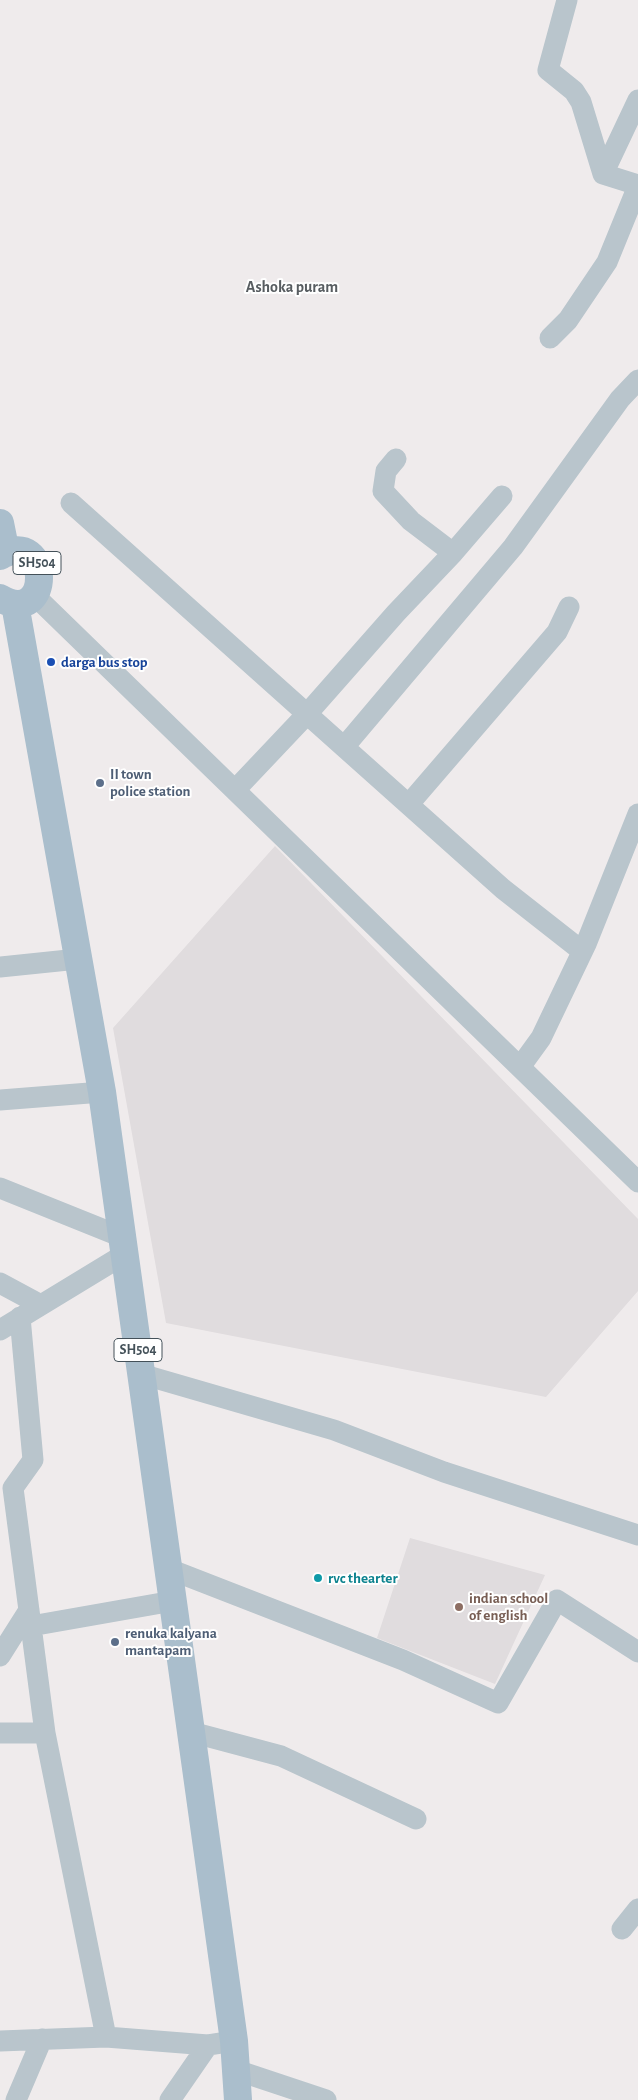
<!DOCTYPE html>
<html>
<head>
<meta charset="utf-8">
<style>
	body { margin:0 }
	canvas { display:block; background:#efebec }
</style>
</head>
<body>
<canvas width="638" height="2100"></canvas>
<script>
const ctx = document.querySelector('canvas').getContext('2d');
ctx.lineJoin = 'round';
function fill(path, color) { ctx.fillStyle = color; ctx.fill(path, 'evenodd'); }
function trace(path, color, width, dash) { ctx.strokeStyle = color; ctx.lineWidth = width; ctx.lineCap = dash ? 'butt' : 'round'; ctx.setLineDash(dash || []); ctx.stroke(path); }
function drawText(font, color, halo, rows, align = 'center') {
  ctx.font = font + ' "Alegreya Sans",sans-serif'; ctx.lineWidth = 4; ctx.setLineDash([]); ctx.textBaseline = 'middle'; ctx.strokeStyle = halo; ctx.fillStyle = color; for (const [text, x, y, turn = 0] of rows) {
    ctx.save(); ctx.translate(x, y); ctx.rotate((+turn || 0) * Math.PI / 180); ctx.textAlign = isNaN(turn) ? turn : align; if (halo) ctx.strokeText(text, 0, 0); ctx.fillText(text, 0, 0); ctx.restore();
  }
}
const education = new Path2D(`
	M275,846L638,1219V1291L546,1397L166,1323L113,1028Z
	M410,1538L545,1575L495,1684L377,1638Z`);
const minor = new Path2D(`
	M567,0L548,70L574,91L581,102L603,174L638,185
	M603,174L638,100
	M550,338L568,320L607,262L638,186
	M71,503L307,714L396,613L453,553L411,521L383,491L386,471L396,459
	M453,553L502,496
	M34,595L638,1182
	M344,747L513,547L620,399L638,380
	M236,789L307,714L503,889L582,951
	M409,804L557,632L569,607
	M0,967L78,959
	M520,1067L541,1038L586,944L638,814
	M0,1100L102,1092
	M0,1188L122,1237
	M0,1283L39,1304
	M20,1317L33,1460L13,1488L45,1733L106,2037
	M0,1330L125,1254
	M141,1374L334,1430L444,1472L638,1535
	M169,1569L403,1660L498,1703L557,1600L638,1652
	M31,1626L173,1601
	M0,1656L29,1610
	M191,1732L281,1756L416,1819
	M0,1733H45
	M622,1929L638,1909
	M0,2041L106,2037L208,2045L234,2041
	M236,2070L326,2100
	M16,2100L42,2039
	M170,2100L208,2045`);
const major = new Path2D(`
	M0,523L6,553
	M0,556C51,525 53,629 0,598
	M15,604L102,1092L234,2041L238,2100`);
const markers = [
	[51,662,5,"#1a4fb4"],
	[100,783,5,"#5c6f8a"],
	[318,1578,5,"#0f9aa8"],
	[459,1607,5,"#8d6e63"],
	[115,1642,5,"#5c6f8a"]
];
const shields = [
	[37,563,48],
	[138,1350,48]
];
const shieldNames = [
	["SH504",37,563],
	["SH504",138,1350]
];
const transitNames = [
	["darga bus stop",61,662]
];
const serviceNames = [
	["II town",110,774],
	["police station",110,791],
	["renuka kalyana",125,1633],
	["mantapam",125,1650]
];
const cultureNames = [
	["rvc thearter",328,1578]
];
const educationNames = [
	["indian school",469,1598],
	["of english",469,1615]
];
const neighbourhoodNames = [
	["Ashoka puram",292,287]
];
fill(education, '#e0dcde');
trace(minor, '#b9c5cc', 21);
trace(major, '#aabecc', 28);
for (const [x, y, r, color] of markers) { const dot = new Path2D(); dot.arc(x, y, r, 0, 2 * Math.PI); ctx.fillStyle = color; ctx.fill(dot); trace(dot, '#fff', 2); }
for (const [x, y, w] of shields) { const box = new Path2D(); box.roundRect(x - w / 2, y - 11.5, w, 23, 4); ctx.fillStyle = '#fff'; ctx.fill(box); trace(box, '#445159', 1); }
drawText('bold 14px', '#445159', null, shieldNames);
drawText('bold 15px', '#164399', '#fff', transitNames, 'left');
drawText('bold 15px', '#4e5e75', '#fff', serviceNames, 'left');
drawText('bold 15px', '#0d838f', '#fff', cultureNames, 'left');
drawText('bold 15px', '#785e54', '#fff', educationNames, 'left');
drawText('bold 16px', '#585d61', '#fff', neighbourhoodNames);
</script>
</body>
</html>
